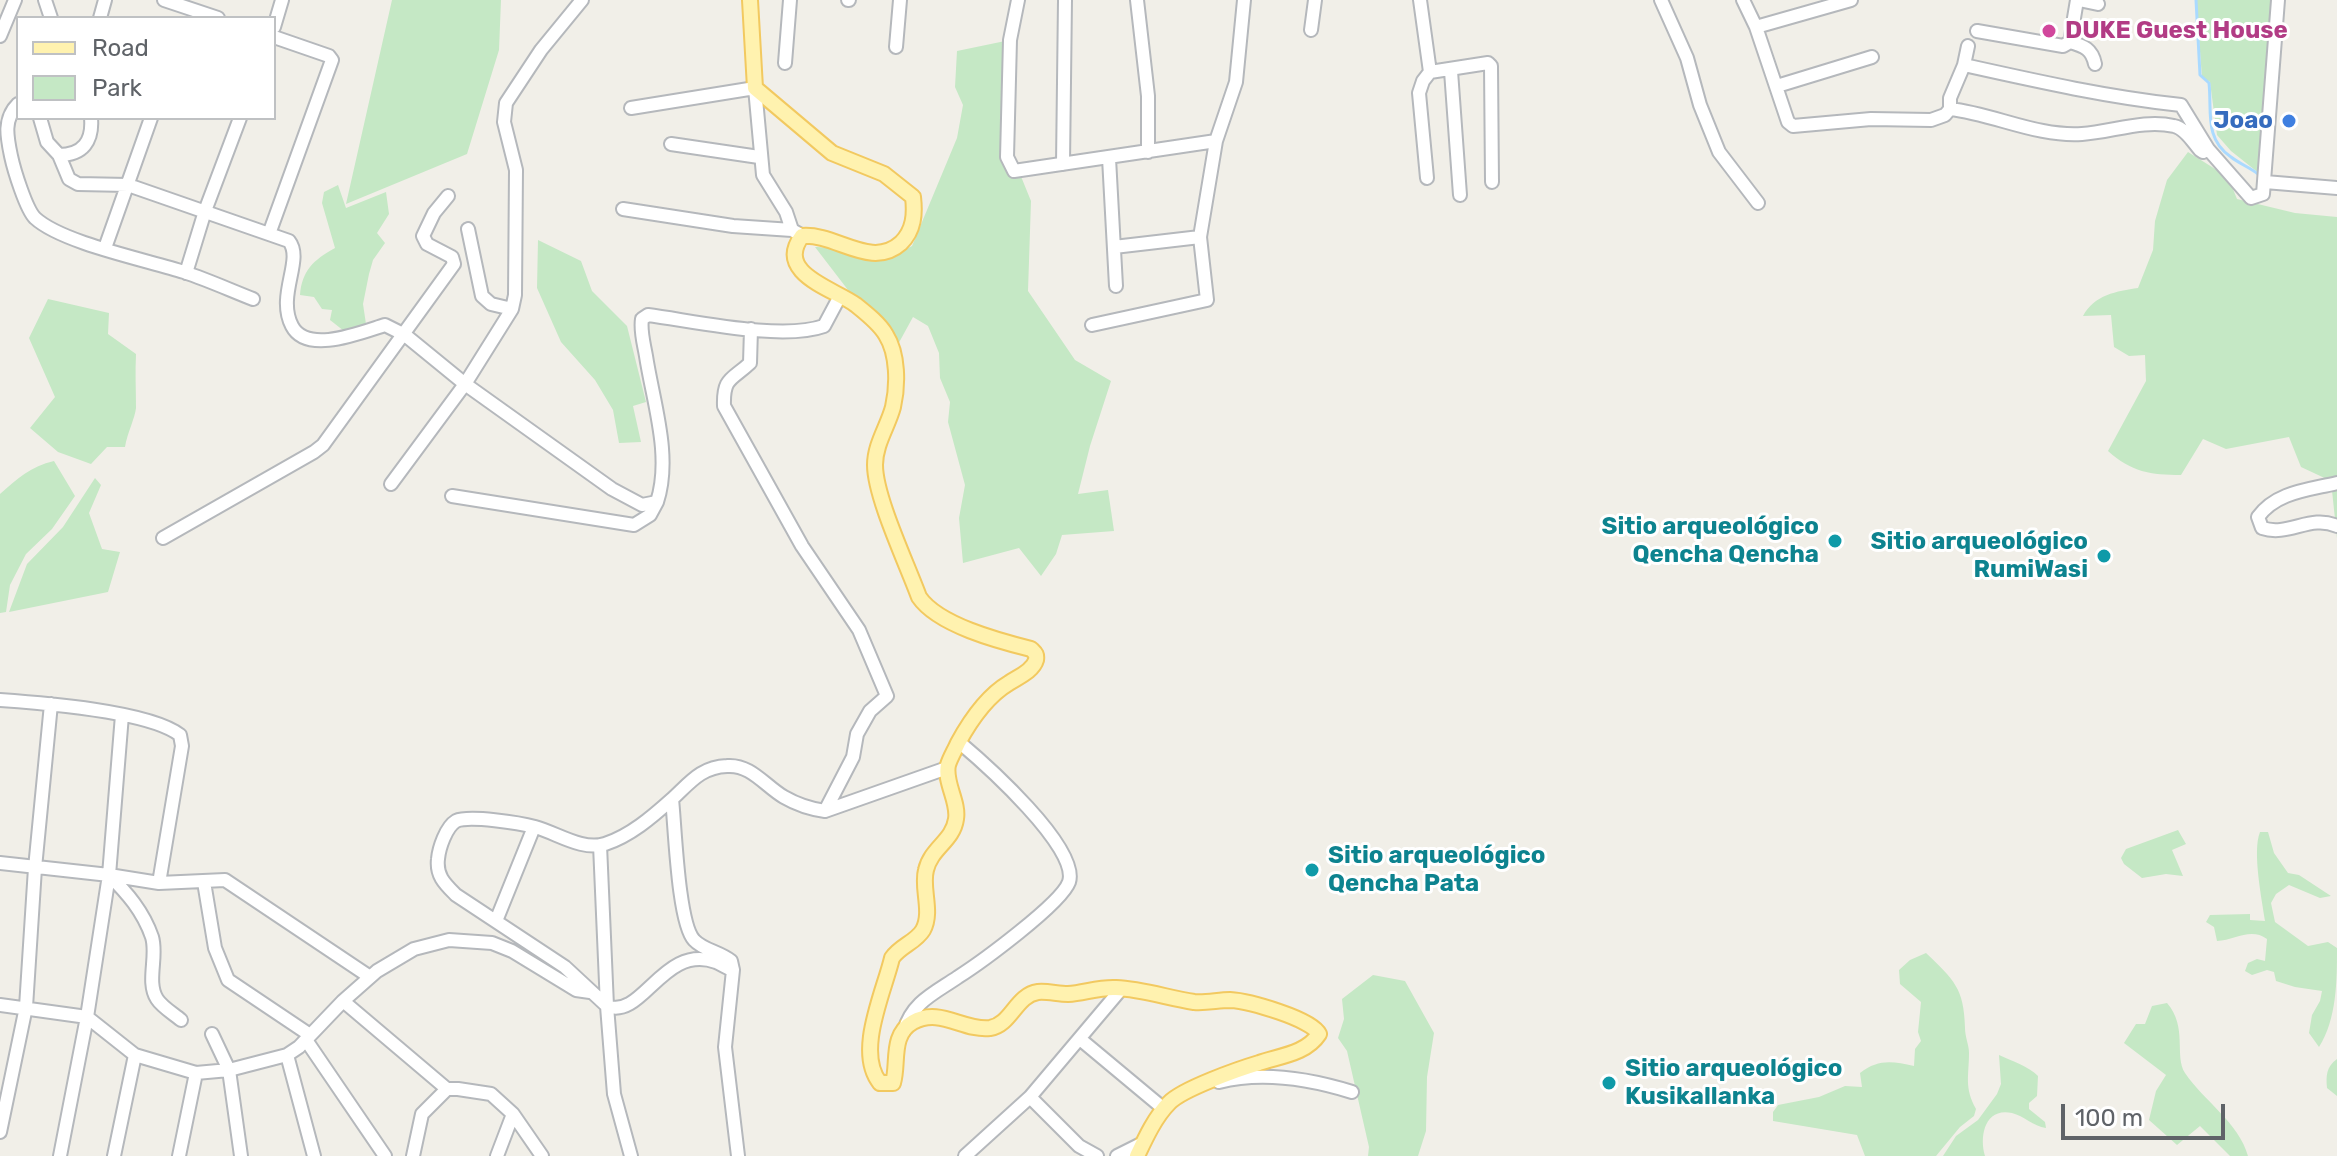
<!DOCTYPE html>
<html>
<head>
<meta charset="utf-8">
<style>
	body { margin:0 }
	#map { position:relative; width:2337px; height:1156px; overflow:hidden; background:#f1efe8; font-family:Rubik,sans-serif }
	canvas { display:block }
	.legend { position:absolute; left:16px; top:16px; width:260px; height:104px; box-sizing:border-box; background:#fff; border:2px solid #bfc1c3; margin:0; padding:10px 14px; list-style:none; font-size:24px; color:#5f6368 }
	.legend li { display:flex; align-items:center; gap:16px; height:40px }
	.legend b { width:40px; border:2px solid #bfc1c3 }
	.scale { position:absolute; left:2061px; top:1104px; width:164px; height:36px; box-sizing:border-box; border:4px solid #5f6368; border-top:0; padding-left:10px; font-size:24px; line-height:28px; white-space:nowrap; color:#5f6368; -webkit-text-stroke:6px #fff; paint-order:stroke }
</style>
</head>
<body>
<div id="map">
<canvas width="2337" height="1156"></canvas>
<ul class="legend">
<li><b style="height:10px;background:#fff2af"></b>Road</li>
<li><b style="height:22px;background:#c5e8c5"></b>Park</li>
</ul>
<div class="scale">100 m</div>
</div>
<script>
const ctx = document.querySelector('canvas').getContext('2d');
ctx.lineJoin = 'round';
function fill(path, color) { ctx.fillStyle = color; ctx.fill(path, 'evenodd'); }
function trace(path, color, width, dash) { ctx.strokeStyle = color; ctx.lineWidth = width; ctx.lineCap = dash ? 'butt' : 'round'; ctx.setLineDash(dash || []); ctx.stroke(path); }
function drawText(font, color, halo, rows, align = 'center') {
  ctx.font = font + ' Rubik,sans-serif'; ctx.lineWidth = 6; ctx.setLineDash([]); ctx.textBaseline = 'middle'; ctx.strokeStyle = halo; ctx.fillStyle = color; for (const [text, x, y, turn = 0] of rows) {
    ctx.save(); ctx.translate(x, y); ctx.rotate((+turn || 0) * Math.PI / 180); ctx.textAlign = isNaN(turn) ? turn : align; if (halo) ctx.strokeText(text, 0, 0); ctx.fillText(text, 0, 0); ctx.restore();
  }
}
const green = new Path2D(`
	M392,0H501L499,50L467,154L346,204Z
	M2196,0H2272L2260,174L2231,151L2217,135L2210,82L2202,77Z
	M1010,40L1009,147L1031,201L1028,291L1075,360L1111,381L1090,446L1078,494L1108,490L1114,531L1062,535L1056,554L1041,576L1019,548L963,563L959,518L965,485L948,422L950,402L940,378L939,353L928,326L913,317L896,348L884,319L848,290L815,247C839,246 855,262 877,261C889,261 901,251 912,246L957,138L963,105L955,87L957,51Z
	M2188,152L2228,177L2237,199L2295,213L2337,217V538L2331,481L2301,467L2289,437L2226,449L2203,439L2181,475C2151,475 2131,472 2108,451L2146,381L2145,355L2129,356L2114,347L2111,315L2083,316C2094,295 2117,291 2138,288L2153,250L2155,221L2167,180Z
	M338,185L346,208L386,192L389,214L377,233L385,243L373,260L369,274L363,304L366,324L362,329L344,331L330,320L332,310L322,309L314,297L300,295C302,271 313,260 335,248L322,203L324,192Z
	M538,240L581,261L592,291L627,326L646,402L633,406L641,442L619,443L613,410L595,380L561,342L537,288Z
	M48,299L109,313L108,334L136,354C135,373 136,390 136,408C135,418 127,434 125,447H107L91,464L58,452L30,428L55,397L29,338Z
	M54,461L75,496L52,529L26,554L10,585L6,612L0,613V494C17,479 31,466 54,461Z
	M95,478L101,485L89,513L102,549L120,552L108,592L9,612L27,564L63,527Z
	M2178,830L2186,844L2172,850L2183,876L2166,874L2142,878L2124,864L2121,858L2126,849Z
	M2260,832H2268L2274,853L2288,873L2299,875L2331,896L2320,898L2289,885L2276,894L2271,903L2275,922L2308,946L2328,942L2337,948C2337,980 2337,1019 2319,1047L2309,1033L2312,1015L2320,1001L2322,991L2295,987L2276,981L2274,972L2267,970L2252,975L2245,971L2248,963L2257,959L2265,961L2267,939C2251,927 2235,940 2217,941L2214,927L2206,922L2210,915L2250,914V920L2265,921C2262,900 2252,851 2260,832Z
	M1926,953C1954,980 1964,988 1965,1028C1965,1037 1969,1045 1969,1053C1969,1076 1964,1087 1976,1109L1974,1116L1960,1127L1936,1156H1865L1857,1135L1773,1121V1112L1778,1105L1819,1097L1845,1086L1862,1087L1860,1073C1878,1059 1892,1061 1914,1066L1915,1049L1921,1041L1918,1032L1921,1002L1900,984L1899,970L1910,960Z
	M1373,975L1405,981L1434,1033L1427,1077L1426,1131L1418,1156H1368L1369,1147L1347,1051L1338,1038L1344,1019L1342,999Z
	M2167,1003C2188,1027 2174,1056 2185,1073C2204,1101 2239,1123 2248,1156H2230L2200,1126L2177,1145L2149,1120L2156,1091L2166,1075L2124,1043L2136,1024H2145L2152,1006Z
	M1999,1055C2010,1060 2030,1067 2038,1076L2037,1096L2029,1103V1109L2045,1122L2046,1128C2033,1126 2024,1116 2012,1113C1985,1107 1979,1136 1985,1156H1943L1956,1136L1978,1120L1997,1094L2001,1084Z
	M2337,1059V1096L2327,1088C2326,1076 2326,1067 2337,1059Z`);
const stream = new Path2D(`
	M2196,0L2200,75L2209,83C2212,111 2204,139 2231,157C2240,164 2249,167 2258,174`);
const minor = new Path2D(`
	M45,0L51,18
	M164,0L218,18
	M848,0H849
	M1018,0L1010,40L1007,157L1014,171L1216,141
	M1137,0L1148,96V152
	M1420,0L1430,72L1488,63L1491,66L1492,182
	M1661,0L1687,58L1700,105L1719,152L1758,203
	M1743,0L1756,27L1788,122L1793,126L1871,119L1931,120L1945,115L1950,109C1994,114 2037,137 2082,134C2112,132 2144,119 2174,126C2185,128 2193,142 2200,150L2203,152L2208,149L2181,105C2107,97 2036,81 1964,65
	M2079,0L2098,4
	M100,18L105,0
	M274,27L282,0
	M1756,27L1851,0
	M1311,30L1315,0
	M1977,31L2063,46L2070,42L2077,0
	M0,36L15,0
	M2070,42C2084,46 2092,49 2095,64
	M896,47L900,0
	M785,63L790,0
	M1451,71L1460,195
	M1777,86L1872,57
	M18,104C3,119 7,137 11,156C14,170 26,209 35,218C62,243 147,260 184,272C208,280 230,290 253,299
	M631,108L755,88L763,175L786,212L792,230
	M1950,109V98L1964,65L1968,46
	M40,118L47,142L59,155C83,155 93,141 91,118
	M671,144L759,157
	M2208,149L2251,198L2263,194L2278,0
	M59,155L69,179L78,184L128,185L289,241C304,260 276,295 292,326C307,355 362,332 385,325L405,335L465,384L612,489L642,505L657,502C672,456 653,402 646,356C644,344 640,331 642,319L648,315C694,321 782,341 824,326L840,296
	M1109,158L1116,286
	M1063,164L1065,0
	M1427,178L1419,93L1423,81L1430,72
	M2265,182L2337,188
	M623,209L733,226L792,230L799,234
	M269,234L332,60L329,56L274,37
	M1114,247L1200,237
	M105,248L151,118
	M186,273L205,211L240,118
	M512,309L515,295L516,170L504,122L506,103L541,50L582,0
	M1092,325L1207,300L1200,237L1216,141L1236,82L1244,0
	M751,329L750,363C732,380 723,377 724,406L802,546L859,630L887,696L870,711L857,734L853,757L825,811
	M2337,483C2308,490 2276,492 2258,517L2262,528C2289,537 2310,514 2337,526
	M391,484L465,384L512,309L491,304L482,296L468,229
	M452,496L634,525L650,515L657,502
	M163,538L314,452L323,445L454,264L452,257L427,244L423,236L434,213L448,196
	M0,700C42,703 149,711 180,735L182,746L159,883
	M672,799C675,826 678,923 694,940C703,950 720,952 731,961L733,970
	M600,845L607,1006L614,1094L631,1156
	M0,863L109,875L159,883L225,880L370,977
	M109,875C127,893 143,911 152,937C158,956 146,982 157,999C162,1007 174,1014 181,1020
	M204,882L215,948L228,980L310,1035
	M496,921L534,827
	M343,1001L447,1089
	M0,1005L87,1017L135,1055L196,1073L229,1070L287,1055L299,1047L343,1001L377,971L414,949L449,940L492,943L512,951L576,990L590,992
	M904,1031C912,1002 935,993 958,977C980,963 1061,904 1069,882C1080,848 984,763 959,742
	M212,1034L229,1070L241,1156
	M1080,1039L1164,1109
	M306,1040L385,1156
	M287,1055L314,1156
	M1219,1082C1262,1071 1310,1079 1352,1092
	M1030,1097L1079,1146L1097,1156
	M0,1132L26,1007L35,868L51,704
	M60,1156L87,1017L109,875L122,715
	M114,1156L135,1055
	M179,1156L196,1073
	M413,1156L422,1114L447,1089H458L491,1094L513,1114L542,1156
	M497,1156L513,1114
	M738,1156L725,1047L733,970C727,968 721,964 716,962C663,943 643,1020 607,1006L565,967L456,895C445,884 436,876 438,859C439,848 446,827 456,821C469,815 520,823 535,827C557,833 582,851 605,844C630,836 652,817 671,800C689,784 700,767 727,766C751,764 765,786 784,797C796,804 811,809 825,811L947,768
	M965,1156L1030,1097L1122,988
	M1117,1156L1143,1143`);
const major = new Path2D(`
	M750,0L755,88L832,153L884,174L913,197C915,214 914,230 901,243C871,270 836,233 802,236C774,274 835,289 856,305C866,313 880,324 886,335C898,354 898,385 893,407C888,426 875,444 875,465C875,497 907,564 919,597C938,625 999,641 1031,649C1035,653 1037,654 1036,660C1033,671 1018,677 1009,683C987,696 970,721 958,743C955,750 950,758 948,765C944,782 959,802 956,819C953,841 931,848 926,870C921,888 933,912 923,930C916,942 900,946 892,958C884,992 855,1052 880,1083H893C899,1063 890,1035 913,1022C940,1007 963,1031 990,1028C1011,1025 1016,995 1038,992C1047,991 1058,994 1068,994C1084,993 1099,987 1116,988C1142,989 1168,998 1194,1002C1207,1003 1218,1000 1230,1000C1249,1001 1312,1019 1319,1034C1306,1054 1279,1056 1259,1063C1239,1069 1182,1089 1169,1103C1155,1117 1145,1139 1137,1156`);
const markers = [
	[2049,31,8,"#d1479c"],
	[2289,121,8,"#3f7fe0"],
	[1835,541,8,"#0f9aa8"],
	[2104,556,8,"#0f9aa8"],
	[1312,870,8,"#0f9aa8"],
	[1609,1083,8,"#0f9aa8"]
];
const hotelNames = [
	["DUKE Guest House",2065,31]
];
const shopNames = [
	["Joao",2273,121]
];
const cultureNames = [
	["Sitio arqueológico",1819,527],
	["Qencha Qencha",1819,555],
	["Sitio arqueológico",2088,542],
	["RumiWasi",2088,570],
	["Sitio arqueológico",1328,856,"left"],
	["Qencha Pata",1328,884,"left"],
	["Sitio arqueológico",1625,1069,"left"],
	["Kusikallanka",1625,1097,"left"]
];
fill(green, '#c5e8c5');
trace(stream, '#aadaff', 3);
trace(minor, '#b5b8bc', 16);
trace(major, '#f2c960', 18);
trace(minor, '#fff', 12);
trace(major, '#fff2af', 14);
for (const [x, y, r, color] of markers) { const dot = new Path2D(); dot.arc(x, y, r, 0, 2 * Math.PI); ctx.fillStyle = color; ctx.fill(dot); trace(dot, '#fff', 3); }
drawText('bold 24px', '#b23c85', '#fff', hotelNames, 'left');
drawText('bold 24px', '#366cbe', '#fff', shopNames, 'right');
drawText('bold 24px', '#0d838f', '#fff', cultureNames, 'right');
</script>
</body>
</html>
